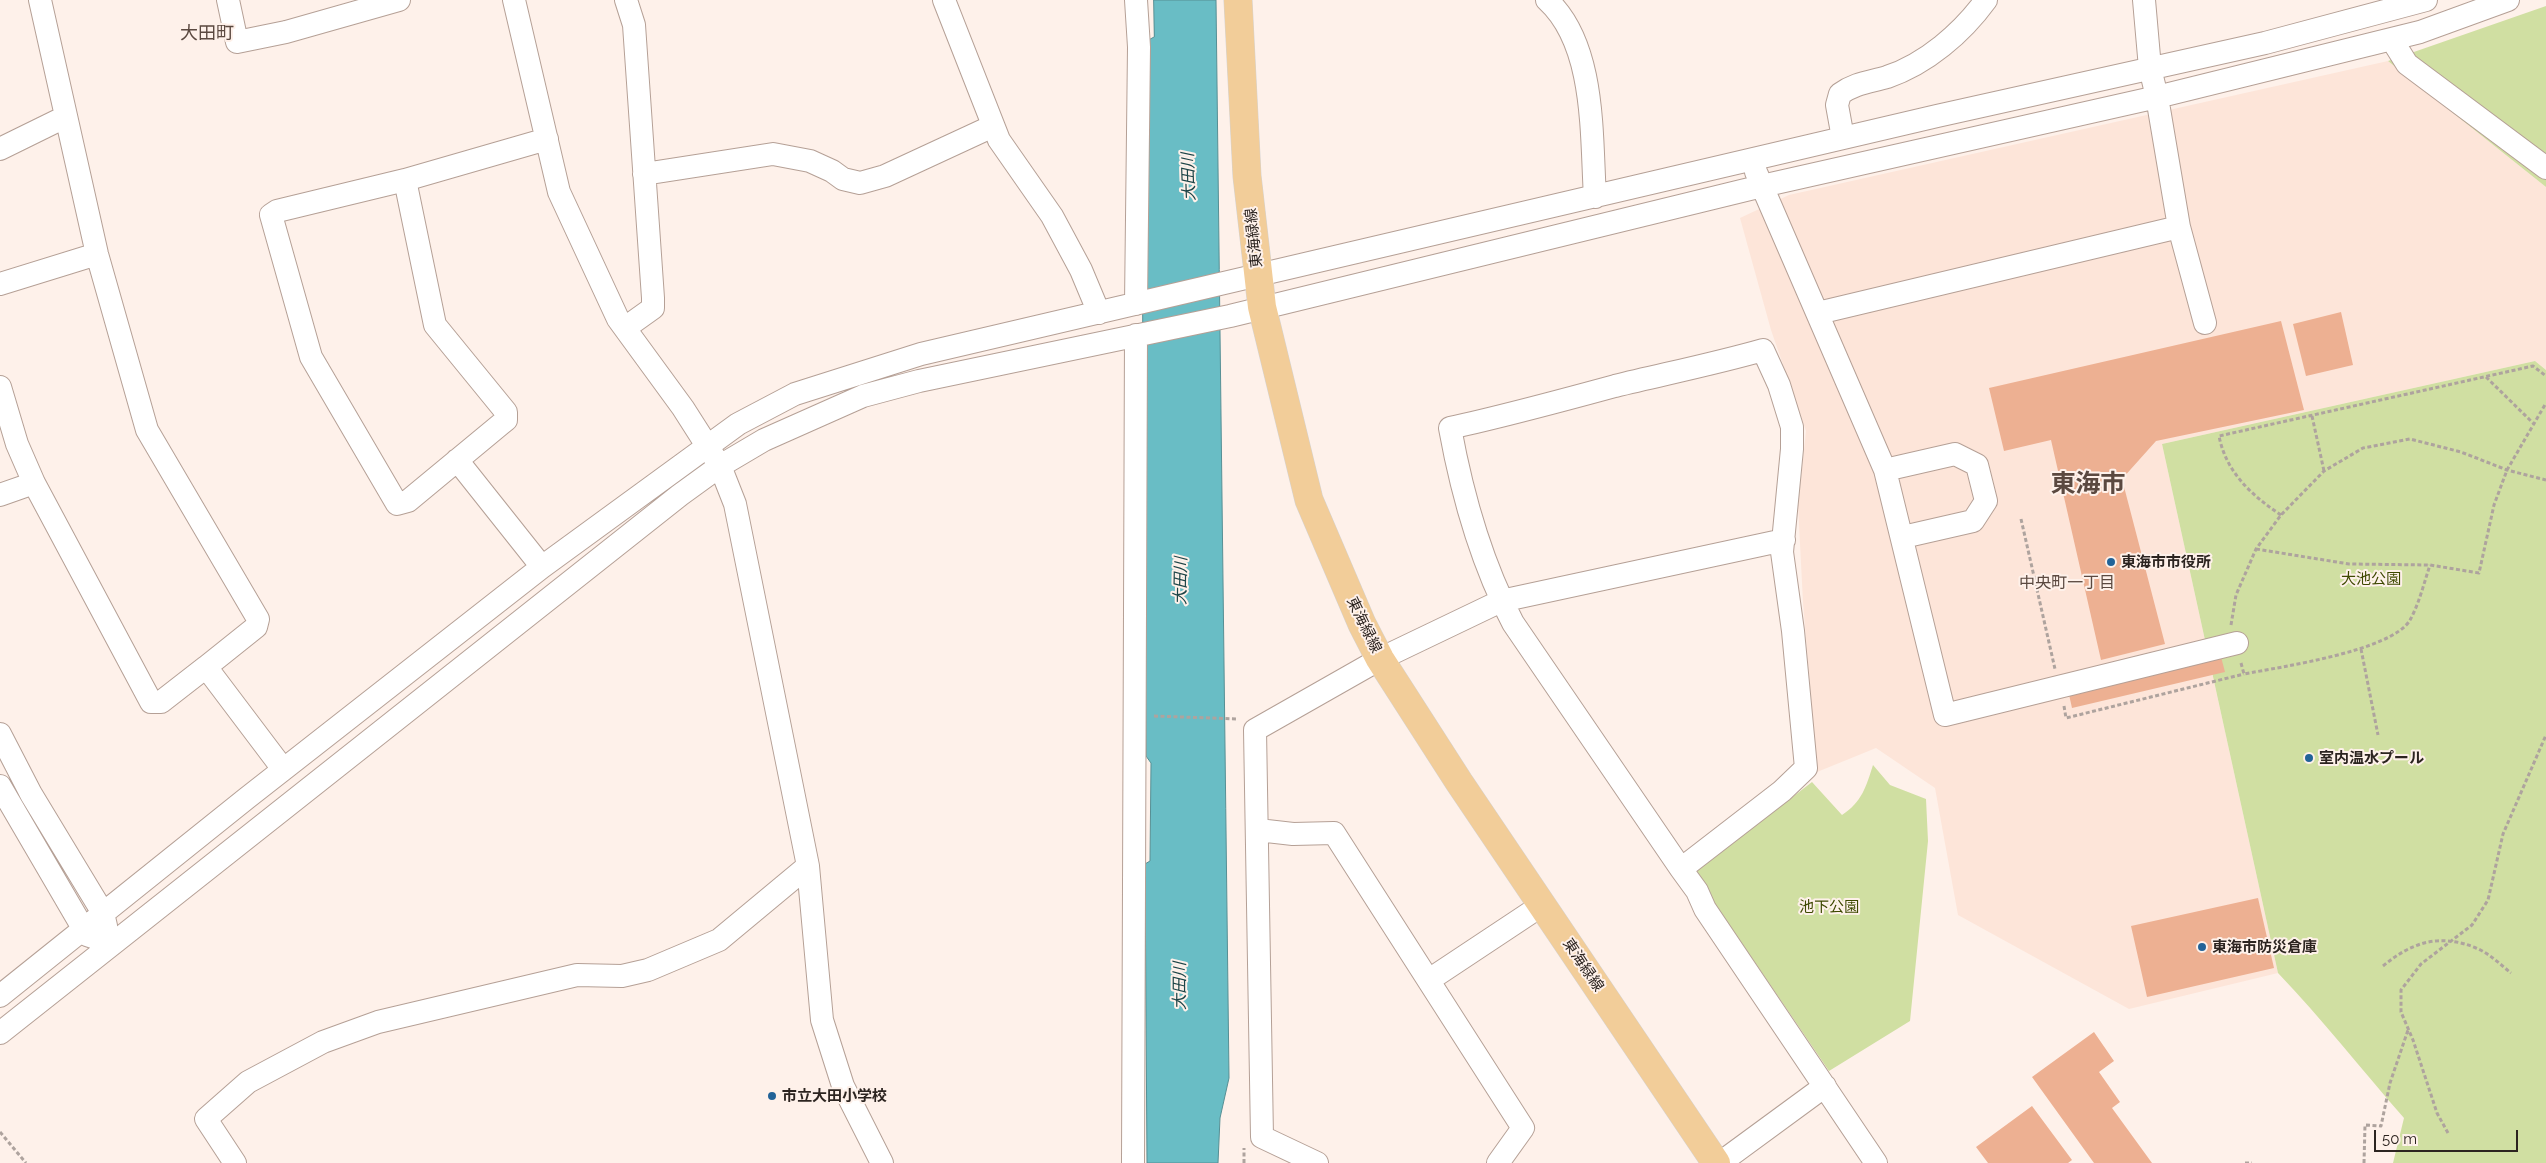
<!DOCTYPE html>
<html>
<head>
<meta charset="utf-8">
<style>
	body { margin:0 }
	#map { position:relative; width:2546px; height:1163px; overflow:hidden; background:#fef1ea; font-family:Raleway,sans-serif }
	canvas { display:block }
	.scale { position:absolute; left:2374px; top:1130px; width:144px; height:22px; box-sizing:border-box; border:2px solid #2c2420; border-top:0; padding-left:6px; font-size:15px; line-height:18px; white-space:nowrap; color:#2c2420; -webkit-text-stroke:4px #fef1ea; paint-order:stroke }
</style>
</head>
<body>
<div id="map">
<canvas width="2546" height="1163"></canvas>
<div class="scale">50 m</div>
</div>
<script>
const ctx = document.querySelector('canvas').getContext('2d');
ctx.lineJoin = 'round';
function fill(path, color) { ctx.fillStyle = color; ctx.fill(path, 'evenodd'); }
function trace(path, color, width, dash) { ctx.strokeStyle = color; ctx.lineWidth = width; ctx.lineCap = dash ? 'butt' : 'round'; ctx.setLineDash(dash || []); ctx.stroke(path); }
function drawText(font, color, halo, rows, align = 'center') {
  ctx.font = font + ' Raleway,"Noto Sans JP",sans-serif'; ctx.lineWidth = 4; ctx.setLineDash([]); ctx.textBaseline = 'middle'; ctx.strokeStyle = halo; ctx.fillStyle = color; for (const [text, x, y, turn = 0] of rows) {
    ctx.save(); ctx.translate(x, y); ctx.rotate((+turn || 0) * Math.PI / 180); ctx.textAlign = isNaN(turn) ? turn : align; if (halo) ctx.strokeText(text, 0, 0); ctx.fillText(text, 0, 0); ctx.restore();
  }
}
const built = new Path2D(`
	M2388,61L2546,187V370L2535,361L2162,444L2278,973L2129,1009L1958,915L1935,788L1876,748L1817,772L1803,602L1798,505L1806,431L1771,330L1740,218L1789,195Z`);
const green = new Path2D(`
	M2546,6V187L2388,61Z
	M2535,361L2546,370V1163H2393L2404,1118C2362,1070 2322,1019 2278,973L2162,444Z
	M1873,765L1890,785L1926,799L1928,841L1910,1021L1829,1071L1694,873L1812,782L1842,815C1862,802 1866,787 1873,765Z`);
const water = new Path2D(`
	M1154,0H1216L1229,1078L1220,1118L1218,1163H1147L1145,864L1150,861L1151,763L1146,756L1142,227L1145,42L1154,37Z`);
const building = new Path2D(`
	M2341,312L2353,365L2306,376L2293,324Z
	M2281,321L2304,410L2156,441L2122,479L2165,644L2101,660L2051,440L2004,451L1989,388Z
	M2220,653L2225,672L2072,708L2068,690Z
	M2258,898L2274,968L2147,997L2131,926Z
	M2094,1032L2114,1061L2099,1072L2120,1102L2112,1108L2152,1163H2094L2032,1077Z
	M2032,1106L2072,1160L2068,1163H1988L1976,1147Z`);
const path = new Path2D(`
	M2486,377L2534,424
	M2312,416L2324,471
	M2281,515C2251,495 2226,472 2219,436L2533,366L2546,376
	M2021,519L2055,669
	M2256,549L2349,564L2430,565L2479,573L2494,505L2507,470L2546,403
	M2231,625L2236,595L2256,549L2281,515L2324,471L2363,448L2410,439L2461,452L2507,470L2546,480
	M2361,649L2378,735
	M2241,663L2244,674C2280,667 2392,651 2410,620C2419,604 2424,583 2430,565
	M2064,706L2066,718L2244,674
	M1154,716L1238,719
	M2383,966C2412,942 2440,933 2476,948C2489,953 2501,965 2511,973
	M0,1132L26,1163
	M2448,1133L2437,1113L2413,1040L2401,1012V990L2421,964L2472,925L2488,900L2503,834L2546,735
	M1244,1163V1148
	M2245,1163H2252
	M2364,1163L2365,1125L2381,1126L2390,1083L2408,1030`);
const minor = new Path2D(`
	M40,0L97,254L147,430L258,619L256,627L206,667
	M228,0L237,42L286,32L399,0
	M514,0L559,192L618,319L683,408L720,466L735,504L808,866L822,1020L843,1086L882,1163
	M944,0L999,140L1052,216L1081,270L1099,313
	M1547,0C1596,45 1591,135 1595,197
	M2144,0L2150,68L2157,97L2179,227L2205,323
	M2392,40L2407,64L2546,168
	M1843,138L1837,105L1840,94C1855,83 1870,82 1887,77C1926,64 1962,33 1986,0
	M0,149L65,117
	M1756,172L1885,470L1945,715L2237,643
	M644,174L773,154L810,161L832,171L843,179L860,183L885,176L993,126
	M405,180L435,325L506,412V420L501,424L408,501L397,504L311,357L271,215L277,211L405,180L547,139
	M0,284L97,254
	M1136,304L1139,47L1136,0
	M1818,313L2179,227
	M625,328L653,308V298L634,25L626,0
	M0,387L17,444L34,483L151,702H161L206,667L283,769
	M457,460L542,567
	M1885,470L1955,454L1977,465L1986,501L1973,521L1903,537
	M0,495L34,483
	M0,734L31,794L103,913L106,926
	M0,786L87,935L93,937
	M1258,830L1293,834L1334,833L1523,1128L1498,1163
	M1681,869L1782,791L1806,768L1793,631L1782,552L1792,449V427L1779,385L1763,350C1714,364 1664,374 1615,386C1560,401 1505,416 1450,428C1462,494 1482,564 1513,623L1681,869L1697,891L1705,909L1876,1163
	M1429,980L1542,905
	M0,996L247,798L542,567L738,424L795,394L921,354L1937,116L2265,43L2426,0
	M0,1033L680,495L720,466L764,440L863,396L919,381L1230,316L1762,186L2157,97L2420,32L2508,0
	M235,1163L206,1119L248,1082L323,1042L378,1022L577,975L622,976L648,970L719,940L808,866
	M1133,1163L1136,335
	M1317,1163L1262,1137L1255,730L1380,659L1501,601L1784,540
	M1720,1163L1825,1086`);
const major = new Path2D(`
	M1238,0L1247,176L1262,307L1309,500L1362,624L1380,659L1459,782L1716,1163`);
const markers = [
	[2111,562,5,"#226398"],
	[2309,758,5,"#226398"],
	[2202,947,5,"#226398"],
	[772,1096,5,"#226398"]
];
const streetNames = [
	["東海緑線",1254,238,-96],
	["東海緑線",1364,625,64],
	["東海緑線",1583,965,56]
];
const poiNames = [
	["東海市市役所",2121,562],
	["室内温水プール",2319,758],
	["東海市防災倉庫",2212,947],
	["市立大田小学校",782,1096]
];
const parkNames = [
	["大池公園",2371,579],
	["池下公園",1829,907]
];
const waterNames = [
	["大田川",1189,177,-92],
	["大田川",1181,581,-89],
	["大田川",1180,986,-90]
];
const neighbourhoodNames = [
	["中央町一丁目",2067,583]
];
const quarterNames = [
	["大田町",207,34]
];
const townNames = [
	["東海市",2088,484]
];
fill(built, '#fde5d9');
fill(green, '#d0dfa2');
fill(water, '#69bdc5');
trace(water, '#578f94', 1);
fill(building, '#edb092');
trace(minor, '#b5a096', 24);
trace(major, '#d5d3d2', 29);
trace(path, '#aea39e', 3, [4, 2.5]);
trace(minor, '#fff', 22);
trace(major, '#f2cd99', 28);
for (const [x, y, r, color] of markers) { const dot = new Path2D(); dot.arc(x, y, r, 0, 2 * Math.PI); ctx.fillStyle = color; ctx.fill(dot); trace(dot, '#fef1ea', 2); }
drawText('15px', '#2c2420', '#fef1ea', streetNames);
drawText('bold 15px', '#2c2420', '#fef1ea', poiNames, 'left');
drawText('15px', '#3e4900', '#fef1ea', parkNames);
drawText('italic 16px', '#1c4447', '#fef1ea', waterNames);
drawText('16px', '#5b4940', '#fef1ea', neighbourhoodNames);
drawText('18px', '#5b4940', '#fef1ea', quarterNames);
drawText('bold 25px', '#5b4940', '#fef1ea', townNames);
</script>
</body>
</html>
